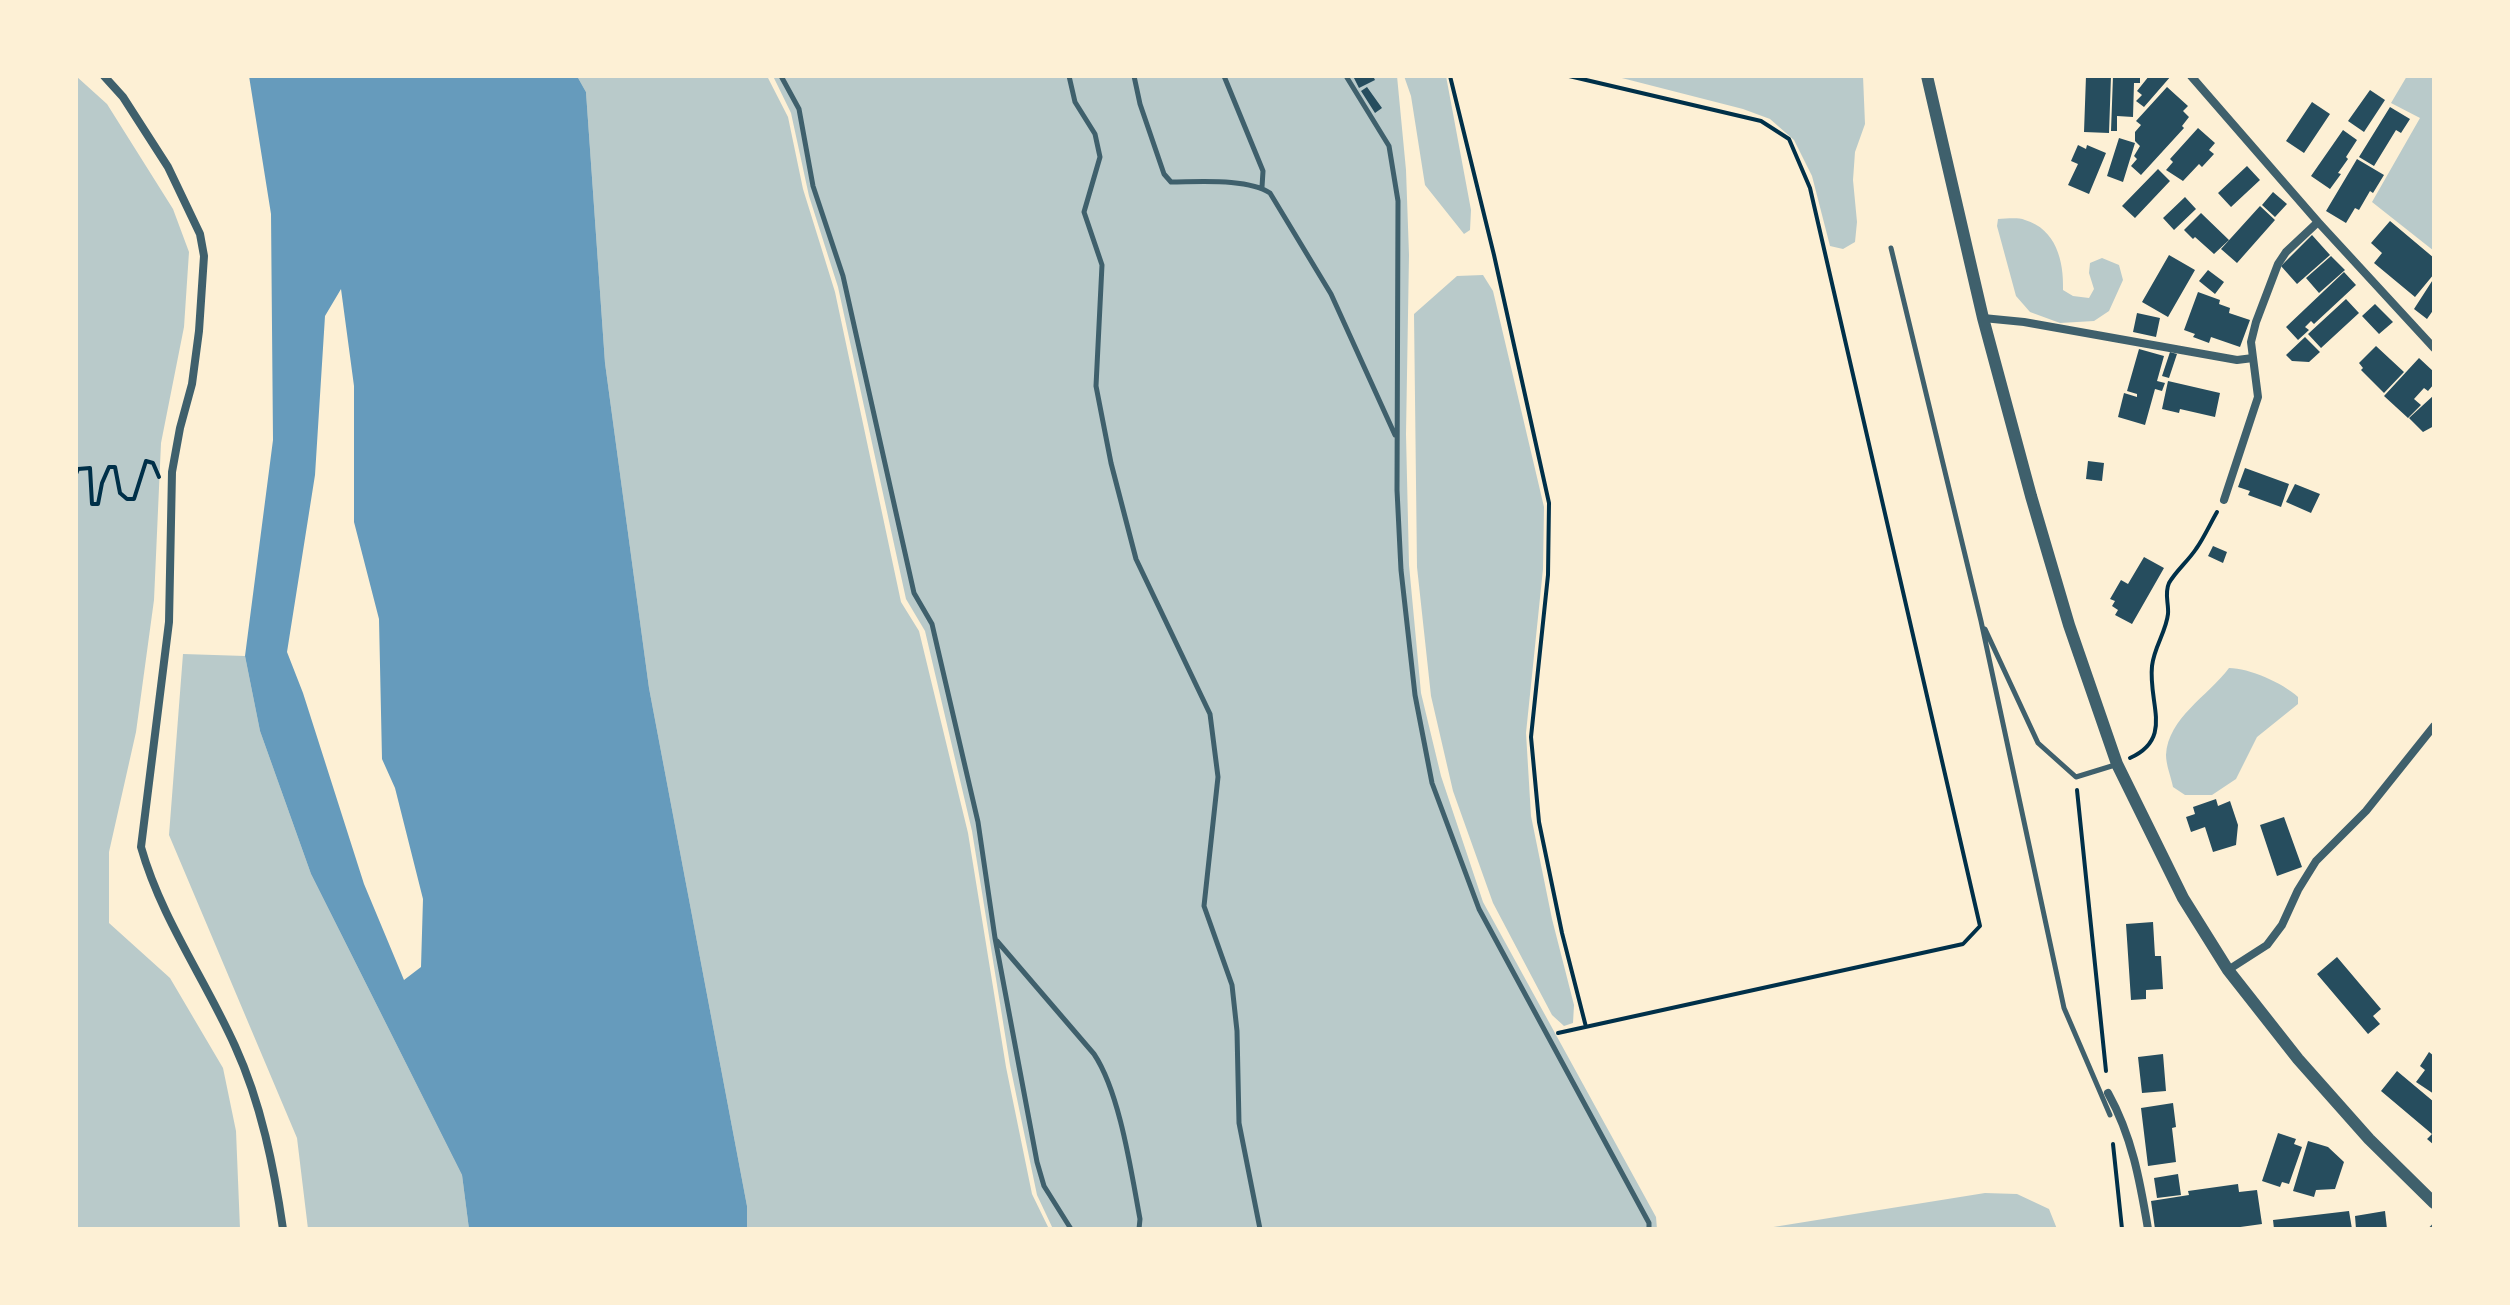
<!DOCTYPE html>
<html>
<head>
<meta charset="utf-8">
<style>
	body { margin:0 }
	#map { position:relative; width:2510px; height:1305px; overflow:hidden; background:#fdf0d5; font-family:"Varela Round",sans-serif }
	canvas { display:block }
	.frame { position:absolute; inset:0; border:78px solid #fdf0d5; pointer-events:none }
</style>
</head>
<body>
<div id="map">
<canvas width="2510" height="1305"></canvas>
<div class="frame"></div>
</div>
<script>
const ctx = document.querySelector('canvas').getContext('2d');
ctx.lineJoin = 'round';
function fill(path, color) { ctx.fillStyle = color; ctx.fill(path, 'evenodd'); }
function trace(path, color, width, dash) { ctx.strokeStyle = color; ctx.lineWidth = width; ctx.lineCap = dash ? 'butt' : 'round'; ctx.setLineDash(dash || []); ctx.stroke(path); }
const green = new Path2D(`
	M76,76L107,104L173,209L189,252L184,327L161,443L154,600L136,732L109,852V923L170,978L223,1068L236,1131L240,1229H76Z
	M577,76H767L788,117L803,189L835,292L901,602L919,631L968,833L1006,1067L1032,1194L1049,1229H747V1206L649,688L605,363L586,92Z
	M773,76H1397L1406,170L1409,255L1406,434L1409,565L1421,693L1441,776L1483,902L1656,1217L1657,1229H1053L1037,1195L1010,1065L972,831L925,631L906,599L838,287L809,196L791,113Z
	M1404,76H1446L1471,210L1470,230L1464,234L1425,185L1411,96Z
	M1614,76H1863L1865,124L1855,152L1853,180L1857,222L1855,242L1843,249L1830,246L1812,176L1794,140L1770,119L1743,109Z
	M2407,76H2434V251L2372,202L2420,118L2391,103Z
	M1998,219C2006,219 2017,217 2025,220C2056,229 2064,261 2063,290L2073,296L2089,298L2094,289L2089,273L2090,263L2102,258L2119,265L2123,280L2109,311L2094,321L2060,323L2030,312L2016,296L1997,226Z
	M1483,275L1493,291L1544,507L1543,569L1526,733L1531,816L1552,919L1574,1005L1573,1023L1564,1026L1552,1015L1493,903L1453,791L1431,696L1417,567L1414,314L1457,276Z
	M183,654L245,656L260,731L311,874L462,1175L469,1229H308L297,1138L169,835Z
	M2229,668C2249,668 2283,683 2298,697V704L2257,737L2236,779L2212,795H2185L2173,787C2171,777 2166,765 2166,755C2168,718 2208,696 2229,668Z
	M1985,1193L2017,1194L2049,1209L2057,1229H1761Z`);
const water = new Path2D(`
	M249,76H577L586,92L605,363L649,688L747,1206V1229H469L462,1175L311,874L260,731L245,656L273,440L271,214ZM341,289L354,386V522L379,619L382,759L395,788L423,899L421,967L404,980L364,884L303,693L287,652L315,475L325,316Z`);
const building = new Path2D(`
	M1353,76H1373L1375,80L1359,88Z
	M2086,76H2111L2109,133L2084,132Z
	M2113,76H2140V83H2134L2133,117L2117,116V131H2111Z
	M2149,76H2171L2144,107L2136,101L2142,95L2137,91Z
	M1367,87L1382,108L1375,113L1361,91Z
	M2167,87L2188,106L2183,111L2189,117L2182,126L2184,128L2141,175L2131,166L2137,159L2134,156L2140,146L2135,141V132L2141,125L2136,121Z
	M2370,90L2385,100L2364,132L2348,121Z
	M2312,102L2330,114L2304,153L2286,141Z
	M2390,107L2410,119L2401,133L2396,130L2374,166L2359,157Z
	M2198,128L2215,143L2209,150L2214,154L2202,167L2199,164L2183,181L2166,170L2173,162L2170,159Z
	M2343,130L2357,140L2346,157L2348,159L2338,173L2341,174L2330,189L2311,176Z
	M2119,138L2135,143L2123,182L2107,176Z
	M2078,145L2086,149L2087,145L2106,153L2089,194L2068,185L2078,164L2071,161Z
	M2357,159L2384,175L2373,193L2370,191L2359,210L2355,208L2346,223L2326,211Z
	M2247,166L2260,180L2231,207L2218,193Z
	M2158,169L2170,181L2135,218L2122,206Z
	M2273,192L2287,204L2275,217L2262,205Z
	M2185,197L2196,209L2174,230L2163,218Z
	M2260,206L2275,220L2237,263L2221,249Z
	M2201,213L2229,240L2214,254L2195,237L2193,239L2184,230Z
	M2390,221L2434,258V274L2415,297L2374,263L2382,253L2371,243Z
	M2312,235L2330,255L2297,284L2281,266Z
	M2169,255L2195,270L2168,317L2142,302Z
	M2331,256L2345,270L2319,293L2306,278Z
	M2208,270L2224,282L2215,294L2199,281Z
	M2344,272L2356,285L2314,324L2311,321L2305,327L2309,330L2298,340L2286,327Z
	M2434,278V309L2427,319L2414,309Z
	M2198,292L2220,300L2219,304L2230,308L2229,313L2250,320L2240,347L2211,337L2209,343L2193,337L2195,334L2184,330Z
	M2346,299L2359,313L2321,348L2308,334Z
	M2375,304L2393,322L2379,334L2362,316Z
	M2137,313L2160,318L2156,337L2133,332Z
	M2305,337L2320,352L2309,362L2292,361L2286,355Z
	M2376,346L2404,372L2384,393L2361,370L2363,368L2359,363Z
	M2139,349L2164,356L2157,381L2165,383L2162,391L2155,389L2145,425L2118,417L2124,393L2137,397V394L2127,391Z
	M2170,352L2177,354L2169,378L2162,376Z
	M2419,358L2434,372V384L2428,391L2424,388L2414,399L2421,405L2408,418L2384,396Z
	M2168,381L2220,393L2215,417L2180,409L2179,413L2162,409Z
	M2434,395V426L2423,432L2409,418Z
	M2088,461L2104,463L2102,481L2086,479Z
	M2245,468L2289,484L2281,507L2248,495L2250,491L2238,487Z
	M2295,484L2320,494L2311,513L2286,502Z
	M2213,546L2227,552L2223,563L2208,556Z
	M2144,557L2164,568L2132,624L2115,615L2118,610L2112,606L2115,601L2110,599L2121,580L2128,584Z
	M2216,799L2218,806L2230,801L2238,825L2236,845L2213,852L2205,827L2191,832L2186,817L2195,814L2193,807Z
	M2284,817L2302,867L2277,876L2260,825Z
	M2153,922L2155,956H2161L2163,989L2146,990V999L2131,1000L2126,924Z
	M2337,957L2381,1009L2373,1016L2380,1024L2368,1034L2317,974Z
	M2429,1052L2434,1056V1094L2416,1082L2425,1070L2420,1066Z
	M2163,1054L2166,1091L2142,1093L2138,1057Z
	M2397,1071L2434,1102V1145L2427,1139L2432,1134L2381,1091Z
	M2173,1103L2176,1127L2172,1128L2176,1162L2148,1166L2141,1108Z
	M2278,1133L2296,1139L2294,1144L2302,1147L2289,1184L2282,1182L2280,1187L2262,1181Z
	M2308,1141L2328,1147L2344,1162L2335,1189L2316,1190L2314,1197L2293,1191Z
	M2178,1174L2181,1195L2157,1198L2154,1178Z
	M2238,1184L2239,1192L2257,1190L2262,1224L2226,1229H2155L2151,1201L2189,1195L2188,1191Z
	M2349,1211L2352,1229H2274L2273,1220Z
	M2385,1211L2387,1229H2356L2355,1216Z`);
const path = new Path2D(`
	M1450,76L1494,255L1549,503L1548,575L1531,737L1539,822L1562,933L1586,1027
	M76,474L78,469L90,468L92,504H98L102,483L109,467H115L120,493L127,499H134L146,461L153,463L159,477
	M2130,758C2174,738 2148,704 2152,666C2154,647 2166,632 2168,614C2169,603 2164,594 2169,583C2176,571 2188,561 2196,549C2204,538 2210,524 2217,512
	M2077,790L2106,1071
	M1558,1033L1963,944L1980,926L1810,188L1789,139L1761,121L1569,76
	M2113,1144L2122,1229`);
const service = new Path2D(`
	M781,76L799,109L813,186L843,276L914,593L932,624L938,650L978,822L995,938L1037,1162L1044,1186L1071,1229
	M1069,76L1075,102L1095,134L1100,157L1084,212L1102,265L1096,386L1111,463L1136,559L1210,714L1218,777L1204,906L1232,985L1237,1031L1239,1123L1260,1229
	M1134,76L1140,104L1164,174L1171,182C1198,182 1248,178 1270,193L1331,294L1395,435
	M1224,76L1263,171L1262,187
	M1346,76L1389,146L1398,201L1397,490L1401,570L1415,695L1432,783L1479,909L1649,1223V1229
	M1891,248L1981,621L2064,1008L2110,1115
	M1985,629L2038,743L2076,777L2115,765
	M997,941L1094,1054C1120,1093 1131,1171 1140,1219L1139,1229
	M2431,1229L2434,1226`);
const minor = new Path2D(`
	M104,76L123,97L168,167L200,234L204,256L199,331L192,384L180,428L172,472L169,622L141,847C161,918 205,979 235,1046C261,1103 274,1167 283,1229
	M2191,76L2318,222L2434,348
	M1983,318L2024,322L2237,360L2253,358
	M2224,500L2258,397L2251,342L2256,322L2278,264L2286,252L2318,222
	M2228,970L2267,945L2282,925L2298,890L2316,861L2366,811L2434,726
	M2108,1093C2132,1136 2140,1181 2148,1229`);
const tertiary = new Path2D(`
	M1927,76L1983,318L2031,496L2069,625L2117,764L2183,898L2228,970L2298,1059L2369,1139L2434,1203`);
fill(green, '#b9caca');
fill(water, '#669bbc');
fill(building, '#264d5e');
trace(path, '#003049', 4);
trace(service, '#3f606c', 5);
trace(minor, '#3f606c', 8);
trace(tertiary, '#3f606c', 12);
</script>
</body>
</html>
